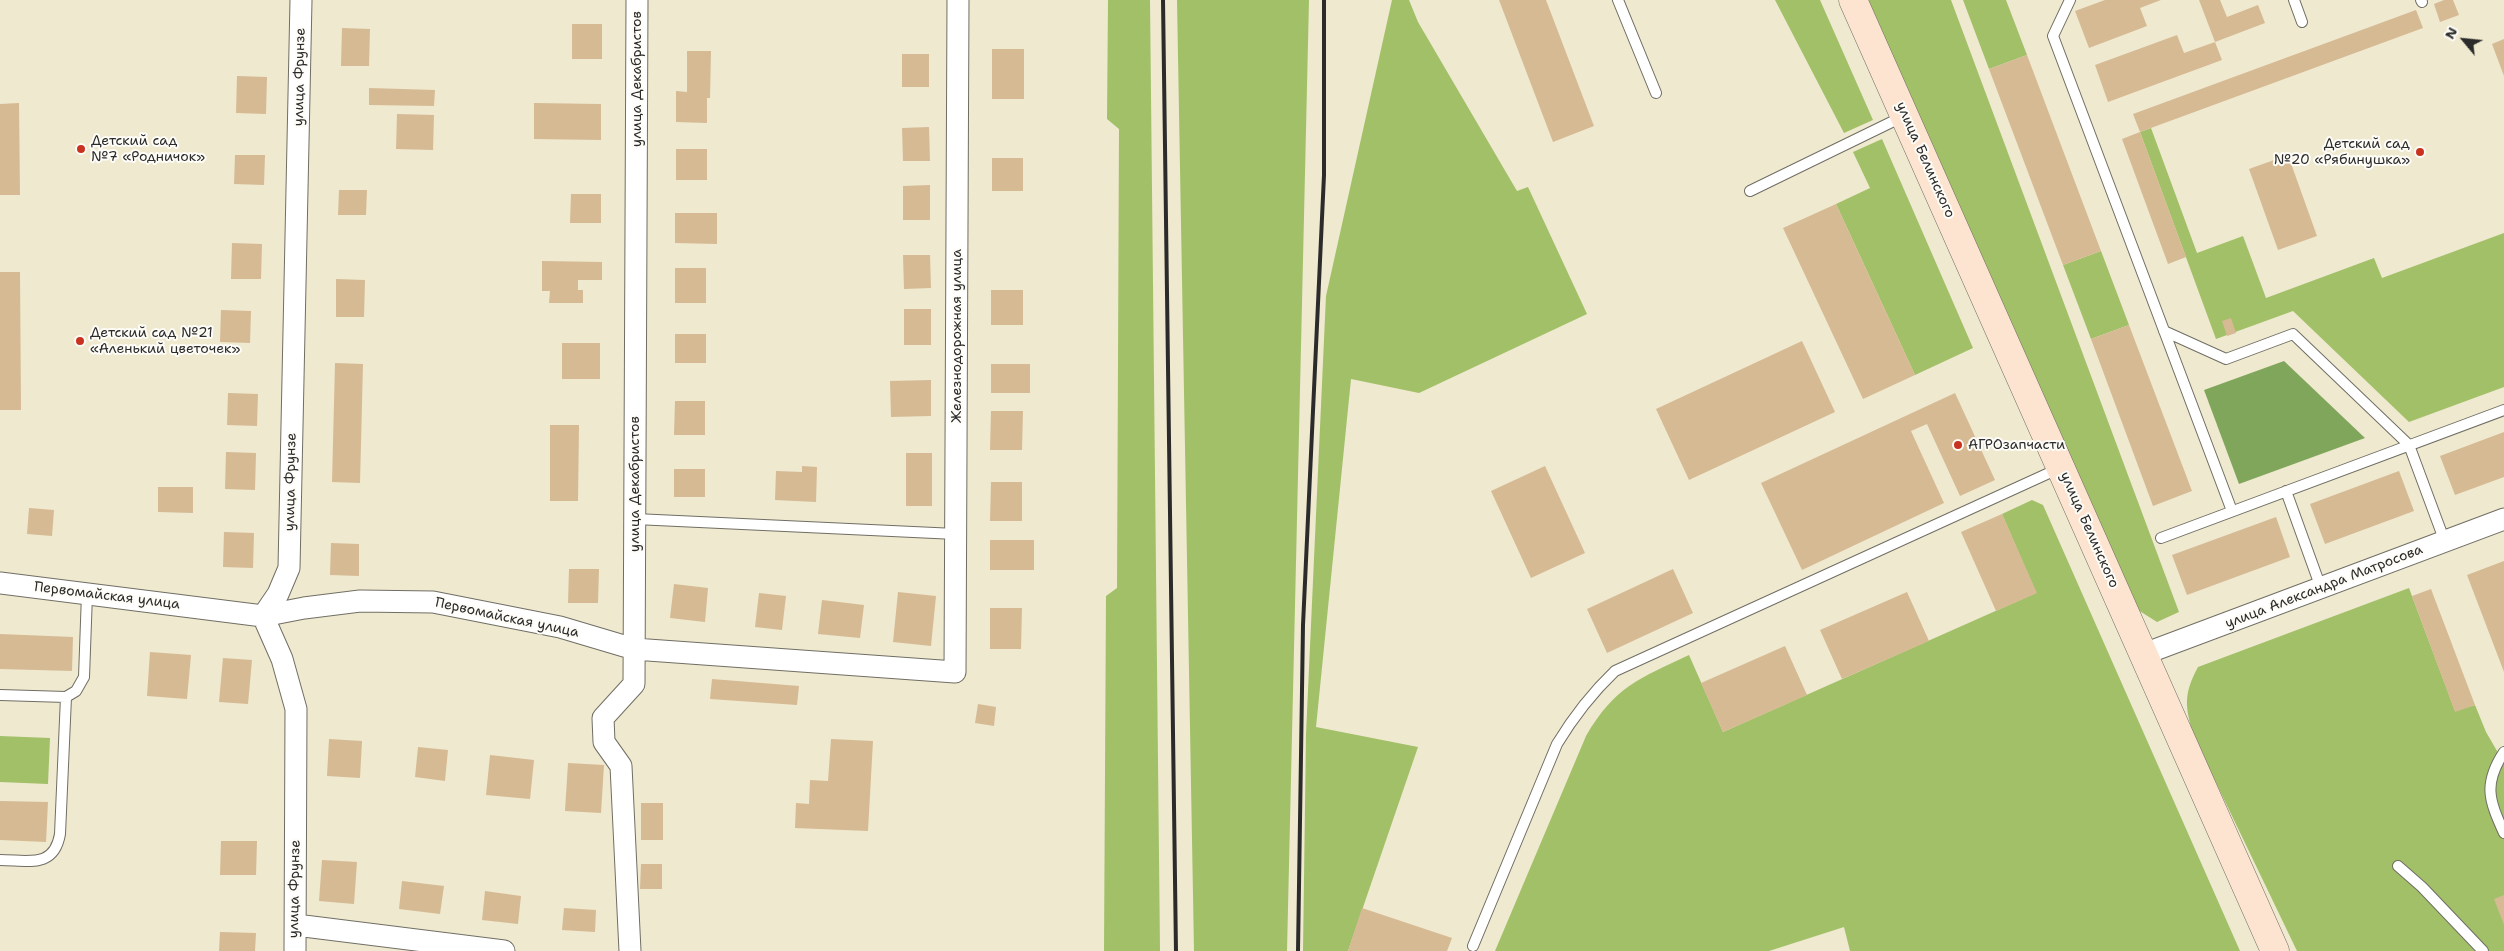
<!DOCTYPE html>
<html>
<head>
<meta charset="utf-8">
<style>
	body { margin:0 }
	#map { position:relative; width:2504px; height:951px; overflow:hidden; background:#efe9cf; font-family:"Shantell Sans",sans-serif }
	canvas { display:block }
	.north { position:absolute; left:2439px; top:15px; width:50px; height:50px; -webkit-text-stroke:4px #fdfcf7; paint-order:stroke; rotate:298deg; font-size:14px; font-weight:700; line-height:20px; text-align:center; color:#2b2b2b }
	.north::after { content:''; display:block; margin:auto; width:18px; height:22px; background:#2b2b2b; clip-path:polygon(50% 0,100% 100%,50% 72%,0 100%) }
</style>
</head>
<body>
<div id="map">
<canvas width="2504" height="951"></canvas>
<div class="north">N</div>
</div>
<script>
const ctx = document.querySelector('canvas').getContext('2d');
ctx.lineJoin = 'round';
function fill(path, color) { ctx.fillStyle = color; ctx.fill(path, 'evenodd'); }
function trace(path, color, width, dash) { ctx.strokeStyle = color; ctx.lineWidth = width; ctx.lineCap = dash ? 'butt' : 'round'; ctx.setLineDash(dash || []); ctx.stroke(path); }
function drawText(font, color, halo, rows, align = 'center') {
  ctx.font = font + ' "Shantell Sans",sans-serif'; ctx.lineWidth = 4; ctx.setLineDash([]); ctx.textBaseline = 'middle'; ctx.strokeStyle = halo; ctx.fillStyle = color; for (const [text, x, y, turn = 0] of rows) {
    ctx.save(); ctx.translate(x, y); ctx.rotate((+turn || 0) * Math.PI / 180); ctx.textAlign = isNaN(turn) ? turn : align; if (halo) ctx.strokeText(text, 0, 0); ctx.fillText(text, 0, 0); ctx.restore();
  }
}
const green = new Path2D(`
	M1108,0H1150L1160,951H1104L1106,596L1117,588L1119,129L1107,119Z
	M1177,0H1309L1287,951H1194Z
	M1392,0H1409L1418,22L1517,191L1528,187L1587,314L1419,393L1351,379L1316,727L1418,747L1348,951H1303L1306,734L1326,296Z
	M1775,0H1820L1873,120L1844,133Z
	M1867,0H1951L2179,612L2157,622L2138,610Z
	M1963,0H2006L2027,55L1989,69Z
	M2151,128L2197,253L2243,236L2266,298L2374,258L2382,278L2504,233V387L2409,422L2293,311L2216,339L2140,132Z
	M1882,139L1973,348L1915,375L1836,204L1870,188L1853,152Z
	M2101,251L2129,325L2091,339L2063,265Z
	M2032,500L2043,505L2240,951H1850L1844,927L1769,951H1495L1586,736C1615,686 1639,679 1689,655L1723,732L2036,593L2002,514Z
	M2409,588L2455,711L2475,705L2486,732L2504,763V951H2297L2194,737C2185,707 2183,695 2198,667Z
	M0,736L50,738L48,784L0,782Z`);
const forest = new Path2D(`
	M2284,361L2365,438L2239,484L2204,390Z`);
const building = new Path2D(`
	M1499,0H1546L1594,126L1553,142Z
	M2105,0H2161L2140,8L2147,26L2089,48L2075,11Z
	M2199,0H2220L2227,17L2258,5L2265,23L2215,42Z
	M2444,0H2453L2459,15L2440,22L2434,4Z
	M2416,10L2423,28L2140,132L2133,114Z
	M572,24H602V59H572Z
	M342,28L370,29L369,66H341Z
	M2177,35L2184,53L2215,42L2222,60L2108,102L2095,65Z
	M2504,39V76L2492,44Z
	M992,49H1024V99H992Z
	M687,51H711L710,98H707V123L676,122V91L687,92Z
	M902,54H929V87H902Z
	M2027,55L2101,251L2063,265L1989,69Z
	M237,76L267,77L266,114L236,113Z
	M369,88L435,90L434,106L369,105Z
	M19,103L20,195H0V104Z
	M534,103L601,104V140L534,139Z
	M397,114L434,115L433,150L396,149Z
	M929,127L930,161H903L902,128Z
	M2140,132L2186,257L2168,264L2122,139Z
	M676,149H707V180H676Z
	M235,155H265L264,185L234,184Z
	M2288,155L2317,236L2278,250L2249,169Z
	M992,158H1023V191H992Z
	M930,185V220H903V186Z
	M339,190H367L366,215H338Z
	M571,194H601V223H570Z
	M1836,204L1915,375L1863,399L1783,228Z
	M675,213H717V244L675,243Z
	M232,243L262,244L261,279H231Z
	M903,255H930L931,288L904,289Z
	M542,261L602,262V280H578V290H583V303H549L550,291H542Z
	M675,268H706V303H675Z
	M0,272H20L21,410H0Z
	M336,279L365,280L364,317H336Z
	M991,290H1023V325H991Z
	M904,309H931V345H904Z
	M221,310L251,311L250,343L220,342Z
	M2231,318L2236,333L2227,336L2222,321Z
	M2129,325L2192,491L2153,506L2091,339Z
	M675,334H706V363H675Z
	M1802,341L1835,412L1689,480L1656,409Z
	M562,343H600V379H562Z
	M335,363L363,364L360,483L332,482Z
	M991,364H1030V393H991Z
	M931,380V416L891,417L890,381Z
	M228,393L258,394L257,426L227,425Z
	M1955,393L1995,480L1960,496L1927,424L1911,431L1944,503L1802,570L1761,483Z
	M675,401H705V435H674Z
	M991,411H1023L1022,450H990Z
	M550,425H579L578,501H550Z
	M2504,432V477L2455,495L2440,456Z
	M226,452L256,453L255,490L225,489Z
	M906,453H932V506H906Z
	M802,466L817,467L816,502L775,500L776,471L802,472Z
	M1545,466L1585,553L1531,578L1491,491Z
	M674,469H705V497H674Z
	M2399,471L2414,511L2325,544L2310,504Z
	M991,482H1022V521H990Z
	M158,487H193V513L158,512Z
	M29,508L54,510L52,536L27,534Z
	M2002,514L2037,593L1996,611L1961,532Z
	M2276,517L2290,557L2187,595L2172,555Z
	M224,532L254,533L253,568L223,567Z
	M990,540H1034V570H990Z
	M331,543L359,544V576L330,575Z
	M2504,561V672L2467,575Z
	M569,569H599L598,603H568Z
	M1673,569L1693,613L1607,653L1587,609Z
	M674,584L708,588L705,622L670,618Z
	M2431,589L2475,705L2455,712L2412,596Z
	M898,592L936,596L931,646L893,642Z
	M1907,592L1929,641L1842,679L1820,630Z
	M759,593L786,596L782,630L755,627Z
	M822,600L864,605L860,638L818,634Z
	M990,608H1022L1021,649H990Z
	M0,634L73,637L72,671L0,669Z
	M1785,646L1807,695L1723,732L1701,683Z
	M150,652L191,655L187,699L147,696Z
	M223,658L252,660L248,704L219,702Z
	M712,679L799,686L797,705L710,699Z
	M978,704L996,707L994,726L975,723Z
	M329,739L362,741L360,778L327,776Z
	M831,739L873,741L868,831L795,828L796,803L809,804L810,780L828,781Z
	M418,747L448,750L445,781L415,777Z
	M490,755L534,760L530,799L486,795Z
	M568,763L604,765L601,813L565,811Z
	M0,801L48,802L46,842L0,840Z
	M641,803H663V840H641Z
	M221,841H257L256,875H220Z
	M322,860L357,862L354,904L319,901Z
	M641,864H662V889H640Z
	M402,881L444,886L440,914L399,909Z
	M485,891L521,896L518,924L482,920Z
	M2504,895V925L2494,899Z
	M564,908L596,910L595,932L562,930Z
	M1362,908L1452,938L1447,951H1348Z
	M220,932L256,933L255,951H219Z`);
const lane = new Path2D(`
	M1618,0L1656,93
	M2070,0L2053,36L2232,511
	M2294,0L2302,22
	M2421,0L2422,2
	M1750,191L1904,116
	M2164,331L2226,359L2293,334L2409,445L2445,542
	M2286,491L2321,588
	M635,519L956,534
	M2161,538L2504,410
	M0,695L66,697L76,691L84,677L87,594
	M2504,752C2483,784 2489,800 2504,833
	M0,860C28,860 54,869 60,834L66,697
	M2398,866L2422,887L2483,951
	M1473,946L1557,744C1574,716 1592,693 1615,671L2060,468`);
const street = new Path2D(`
	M0,583L263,616L304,608L360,601L433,602L560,627L634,649L955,672L958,0
	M2144,654L2504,519
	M296,925L504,951
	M295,951L296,709L282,659L263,616L278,594L289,568L301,0
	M630,951L621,766L604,742L603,718L634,684L637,0`);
const secondary = new Path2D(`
	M1853,0L2275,951`);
const rail = new Path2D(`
	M1163,0L1176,951
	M1298,951L1303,625L1324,175V0`);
const markers = [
	[81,149,5,"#c8321e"],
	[2420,152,5,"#c8321e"],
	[80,341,5,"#c8321e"],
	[1958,445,5,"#c8321e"]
];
const streetNames = [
	["улица Фрунзе",300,77,-89],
	["улица Декабристов",637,79,-90],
	["улица Белинского",1925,160,66],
	["Железнодорожная улица",957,336,-90],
	["улица Фрунзе",291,482,-89],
	["улица Декабристов",635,484,-90],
	["улица Белинского",2089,530,66],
	["улица Александра Матросова",2324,587,-21],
	["Первомайская улица",107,596,7],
	["Первомайская улица",507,618,12],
	["улица Фрунзе",295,889,-89]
];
const poiNames = [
	["Детский сад",91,141],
	["№7 «Родничок»",91,157],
	["Детский сад",2410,144,"right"],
	["№20 «Рябинушка»",2410,160,"right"],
	["Детский сад №21",90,333],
	["«Аленький цветочек»",90,349],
	["АГРОзапчасти",1968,445]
];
fill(green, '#a1c068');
fill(forest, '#80a65c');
fill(building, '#d6ba94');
trace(lane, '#706e64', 12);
trace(street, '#706e64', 23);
trace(secondary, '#706e64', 29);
trace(lane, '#fff', 10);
trace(street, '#fff', 21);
trace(secondary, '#fde4d0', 28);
trace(rail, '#2b2b2b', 4);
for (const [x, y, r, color] of markers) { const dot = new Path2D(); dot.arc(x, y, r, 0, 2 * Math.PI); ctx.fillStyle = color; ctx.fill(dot); trace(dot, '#fdfcf7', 2); }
drawText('14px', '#2b2b2b', '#fdfcf7', streetNames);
drawText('14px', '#2b2b2b', '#fdfcf7', poiNames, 'left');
</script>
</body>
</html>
